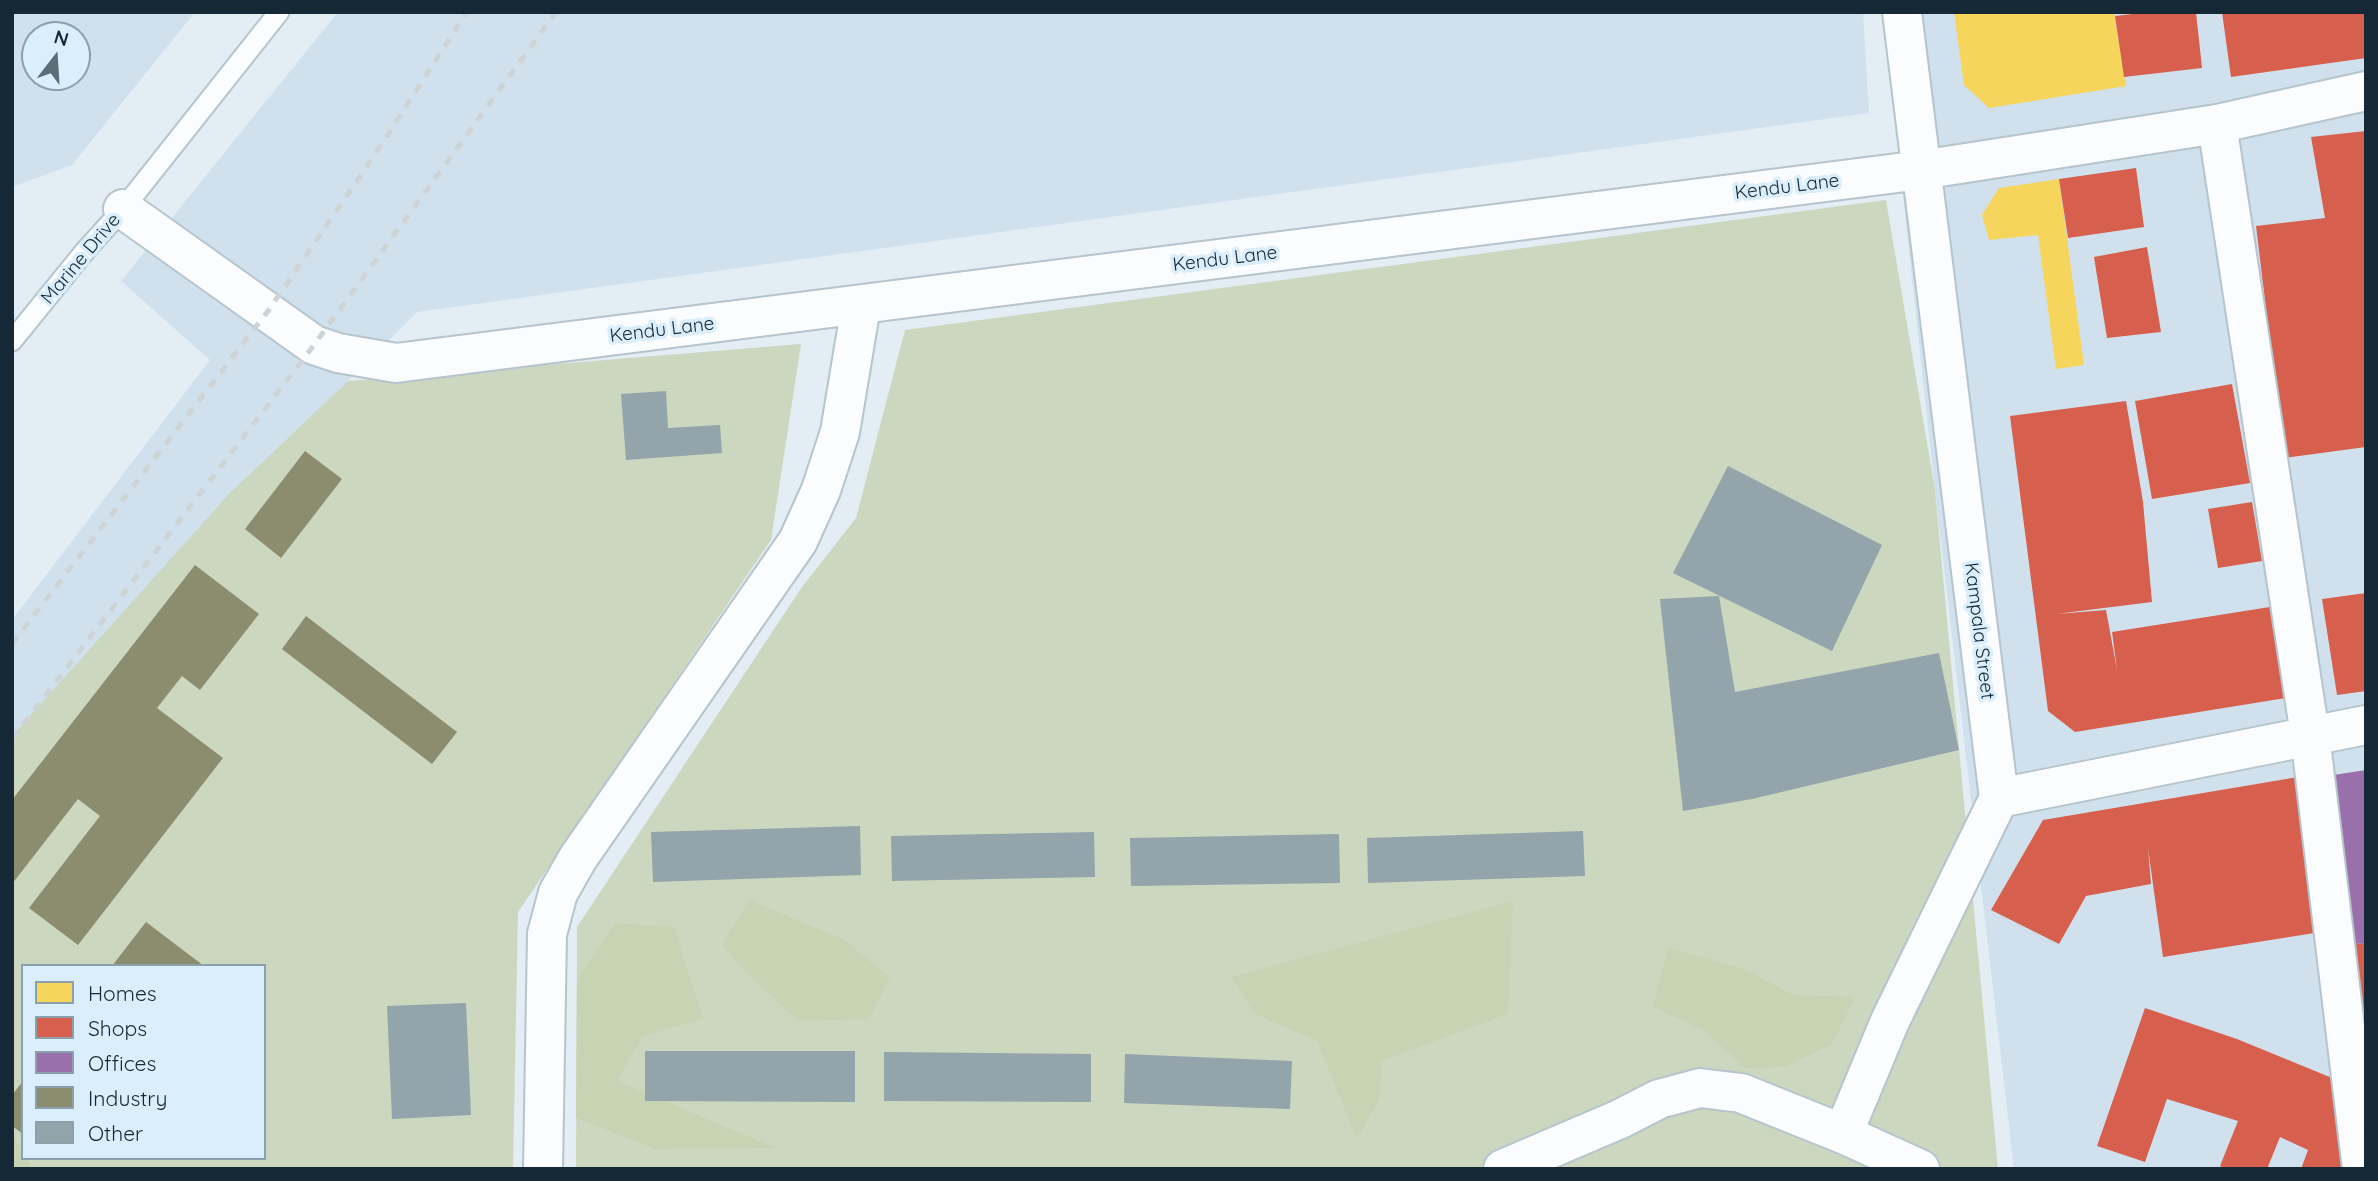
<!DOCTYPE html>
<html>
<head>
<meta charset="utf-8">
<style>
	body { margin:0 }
	#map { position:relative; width:2378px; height:1181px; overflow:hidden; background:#e2edf4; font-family:Quicksand,sans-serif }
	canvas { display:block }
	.frame { position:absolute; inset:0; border:14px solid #142835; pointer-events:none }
	.legend { position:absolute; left:21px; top:964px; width:245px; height:196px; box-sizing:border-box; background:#daeefc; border:2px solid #8b9fac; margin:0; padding:9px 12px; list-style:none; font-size:21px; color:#142835 }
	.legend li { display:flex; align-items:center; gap:14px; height:35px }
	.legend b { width:35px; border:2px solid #8b9fac }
	.north { position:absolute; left:21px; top:21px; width:70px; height:70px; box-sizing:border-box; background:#daeefc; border:2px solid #8b9fac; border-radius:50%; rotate:17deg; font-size:19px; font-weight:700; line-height:28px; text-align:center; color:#142835 }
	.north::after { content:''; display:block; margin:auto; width:24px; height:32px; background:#5c6d78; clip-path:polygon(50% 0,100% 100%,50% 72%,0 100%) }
</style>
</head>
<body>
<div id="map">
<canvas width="2378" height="1181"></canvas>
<div class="frame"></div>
<ul class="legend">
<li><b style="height:19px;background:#f6d55c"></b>Homes</li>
<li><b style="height:19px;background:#d6604d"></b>Shops</li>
<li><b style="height:19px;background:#9970ab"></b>Offices</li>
<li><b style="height:19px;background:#8c8c6e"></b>Industry</li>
<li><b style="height:19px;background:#93a4ab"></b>Other</li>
</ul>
<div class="north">N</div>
</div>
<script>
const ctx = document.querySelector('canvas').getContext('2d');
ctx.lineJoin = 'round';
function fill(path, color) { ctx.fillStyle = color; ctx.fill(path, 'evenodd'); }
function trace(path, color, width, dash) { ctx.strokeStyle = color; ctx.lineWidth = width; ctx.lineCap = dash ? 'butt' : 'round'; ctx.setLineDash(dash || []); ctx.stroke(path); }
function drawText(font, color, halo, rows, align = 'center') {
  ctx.font = font + ' Quicksand,sans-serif'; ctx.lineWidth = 7; ctx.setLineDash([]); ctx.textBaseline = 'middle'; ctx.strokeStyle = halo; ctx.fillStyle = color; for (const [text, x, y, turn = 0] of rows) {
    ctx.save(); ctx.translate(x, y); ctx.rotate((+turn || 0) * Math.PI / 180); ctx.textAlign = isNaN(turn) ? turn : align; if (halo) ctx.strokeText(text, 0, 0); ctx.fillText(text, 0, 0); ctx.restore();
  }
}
const built = new Path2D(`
	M12,12H195L72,165L12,187ZM35,35H77V77H35Z
	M338,12H1863L1869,113L417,312L327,402L23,966V1158L12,1169V620L210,360L121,281Z
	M1883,12H2366V1169H2014L1935,490Z`);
const green = new Path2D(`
	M1886,200L1935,490L1998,1169H576L577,927L802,587L856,518L905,330Z
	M801,344L771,540L518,912L513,1169H12V736L228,495L348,381ZM23,966H264V1158H23Z`);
const forest = new Path2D(`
	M749,900L845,940L890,978L869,1019L798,1021L748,974L722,945Z
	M1513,901L1508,1014L1381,1061L1380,1098L1357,1139L1317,1041L1255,1014L1231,977Z
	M616,923L674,927L703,1019L643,1036L617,1081L776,1148L655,1149L576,1118L577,979Z
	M1668,948L1745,969L1793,995L1855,997L1832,1044L1785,1067L1745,1068L1705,1031L1653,1007Z
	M12,1134L23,1152V1158H26L32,1169H12Z`);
const homes = new Path2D(`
	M1954,12H2114L2126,86L1989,108L1964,85Z
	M2059,179L2084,365L2056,369L2038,235L1989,240L1982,215L1999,188Z`);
const shops = new Path2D(`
	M2149,12H2196L2202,68L2124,77L2115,16Z
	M2222,12H2366V58L2231,77Z
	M2366,131V447L2284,458L2256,226L2325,218L2311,137Z
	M2136,168L2144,227L2068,238L2059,179Z
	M2147,247L2161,332L2107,338L2094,257Z
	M2232,384L2250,483L2152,499L2135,401Z
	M2126,401L2143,502L2152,602L2056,614L2106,610L2117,670L2112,632L2276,606L2292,697L2075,732L2048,711L2010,416Z
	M2252,502L2262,561L2218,568L2208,509Z
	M2366,593V691L2337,695L2322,599Z
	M2304,776L2321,932L2163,957L2148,848L2151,884L2086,896L2059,944L1991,910L2043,820Z
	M2366,943V1008H2362L2353,944Z
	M2145,1008L2237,1039L2337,1080L2349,1169H2301L2308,1150L2280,1137L2267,1169H2226L2220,1166L2238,1121L2167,1099L2145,1162L2097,1146Z`);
const offices = new Path2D(`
	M2366,770V943L2353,944L2327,776Z`);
const industry = new Path2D(`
	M305,451L342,479L281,558L245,529Z
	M195,565L259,614L200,690L182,676L157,708L223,758L78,945L29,908L100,816L78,799L12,884V800Z
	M306,616L457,732L432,764L282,649Z
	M146,922L204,966H112Z
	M23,1081V1134L12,1126V1095Z`);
const building = new Path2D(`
	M666,391L668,428L720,425L722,453L626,460L621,394Z
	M1728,466L1882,545L1832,651L1673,573Z
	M1719,596L1735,692L1939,653L1959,750L1752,799L1683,811L1660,599Z
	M860,826L861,875L653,882L651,832Z
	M1583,831L1585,876L1368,883L1367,838Z
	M1094,832L1095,877L892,881L891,836Z
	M1339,834L1340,883L1131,886L1130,838Z
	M466,1003L471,1115L392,1119L387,1006Z
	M645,1051H855V1102L645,1101Z
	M884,1052L1091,1054V1102L884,1101Z
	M1125,1054L1292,1061L1290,1109L1124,1103Z`);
const service = new Path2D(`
	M12,341L85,251L123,209L279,12`);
const minor = new Path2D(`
	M1902,12L1999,798L1890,1021L1843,1134L1920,1169
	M2217,124L2310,735L2362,1169
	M123,209L314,345L338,353L396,363L1921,170L2217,124L2366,91
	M1999,798L2366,725
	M543,1169L547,934L558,893L578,858L798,541L821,490L840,432L861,306
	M1503,1169L1620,1119L1659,1099L1700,1088L1741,1093L1843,1134`);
const rail = new Path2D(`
	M12,644L268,311L372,159L467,12
	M12,739L314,345L556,12`);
const streetNames = [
	["Kendu Lane",1787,187,-7],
	["Marine Drive",81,259,-50],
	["Kendu Lane",1225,259,-7],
	["Kendu Lane",662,330,-7],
	["Kampala Street",1979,631,83]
];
fill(built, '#d0e1ed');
fill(green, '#ccd7bf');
fill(forest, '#c7d4b3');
fill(homes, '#f6d55c');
fill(shops, '#d6604d');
fill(offices, '#9970ab');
fill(industry, '#8c8c6e');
fill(building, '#93a4ab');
trace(service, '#b5c4cd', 23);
trace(minor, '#b5c4cd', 42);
trace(service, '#fbfcfd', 19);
trace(minor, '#fbfcfd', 38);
trace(rail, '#ced3d5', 5, [9, 9]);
drawText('19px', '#142835', '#daeefc', streetNames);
</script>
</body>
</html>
